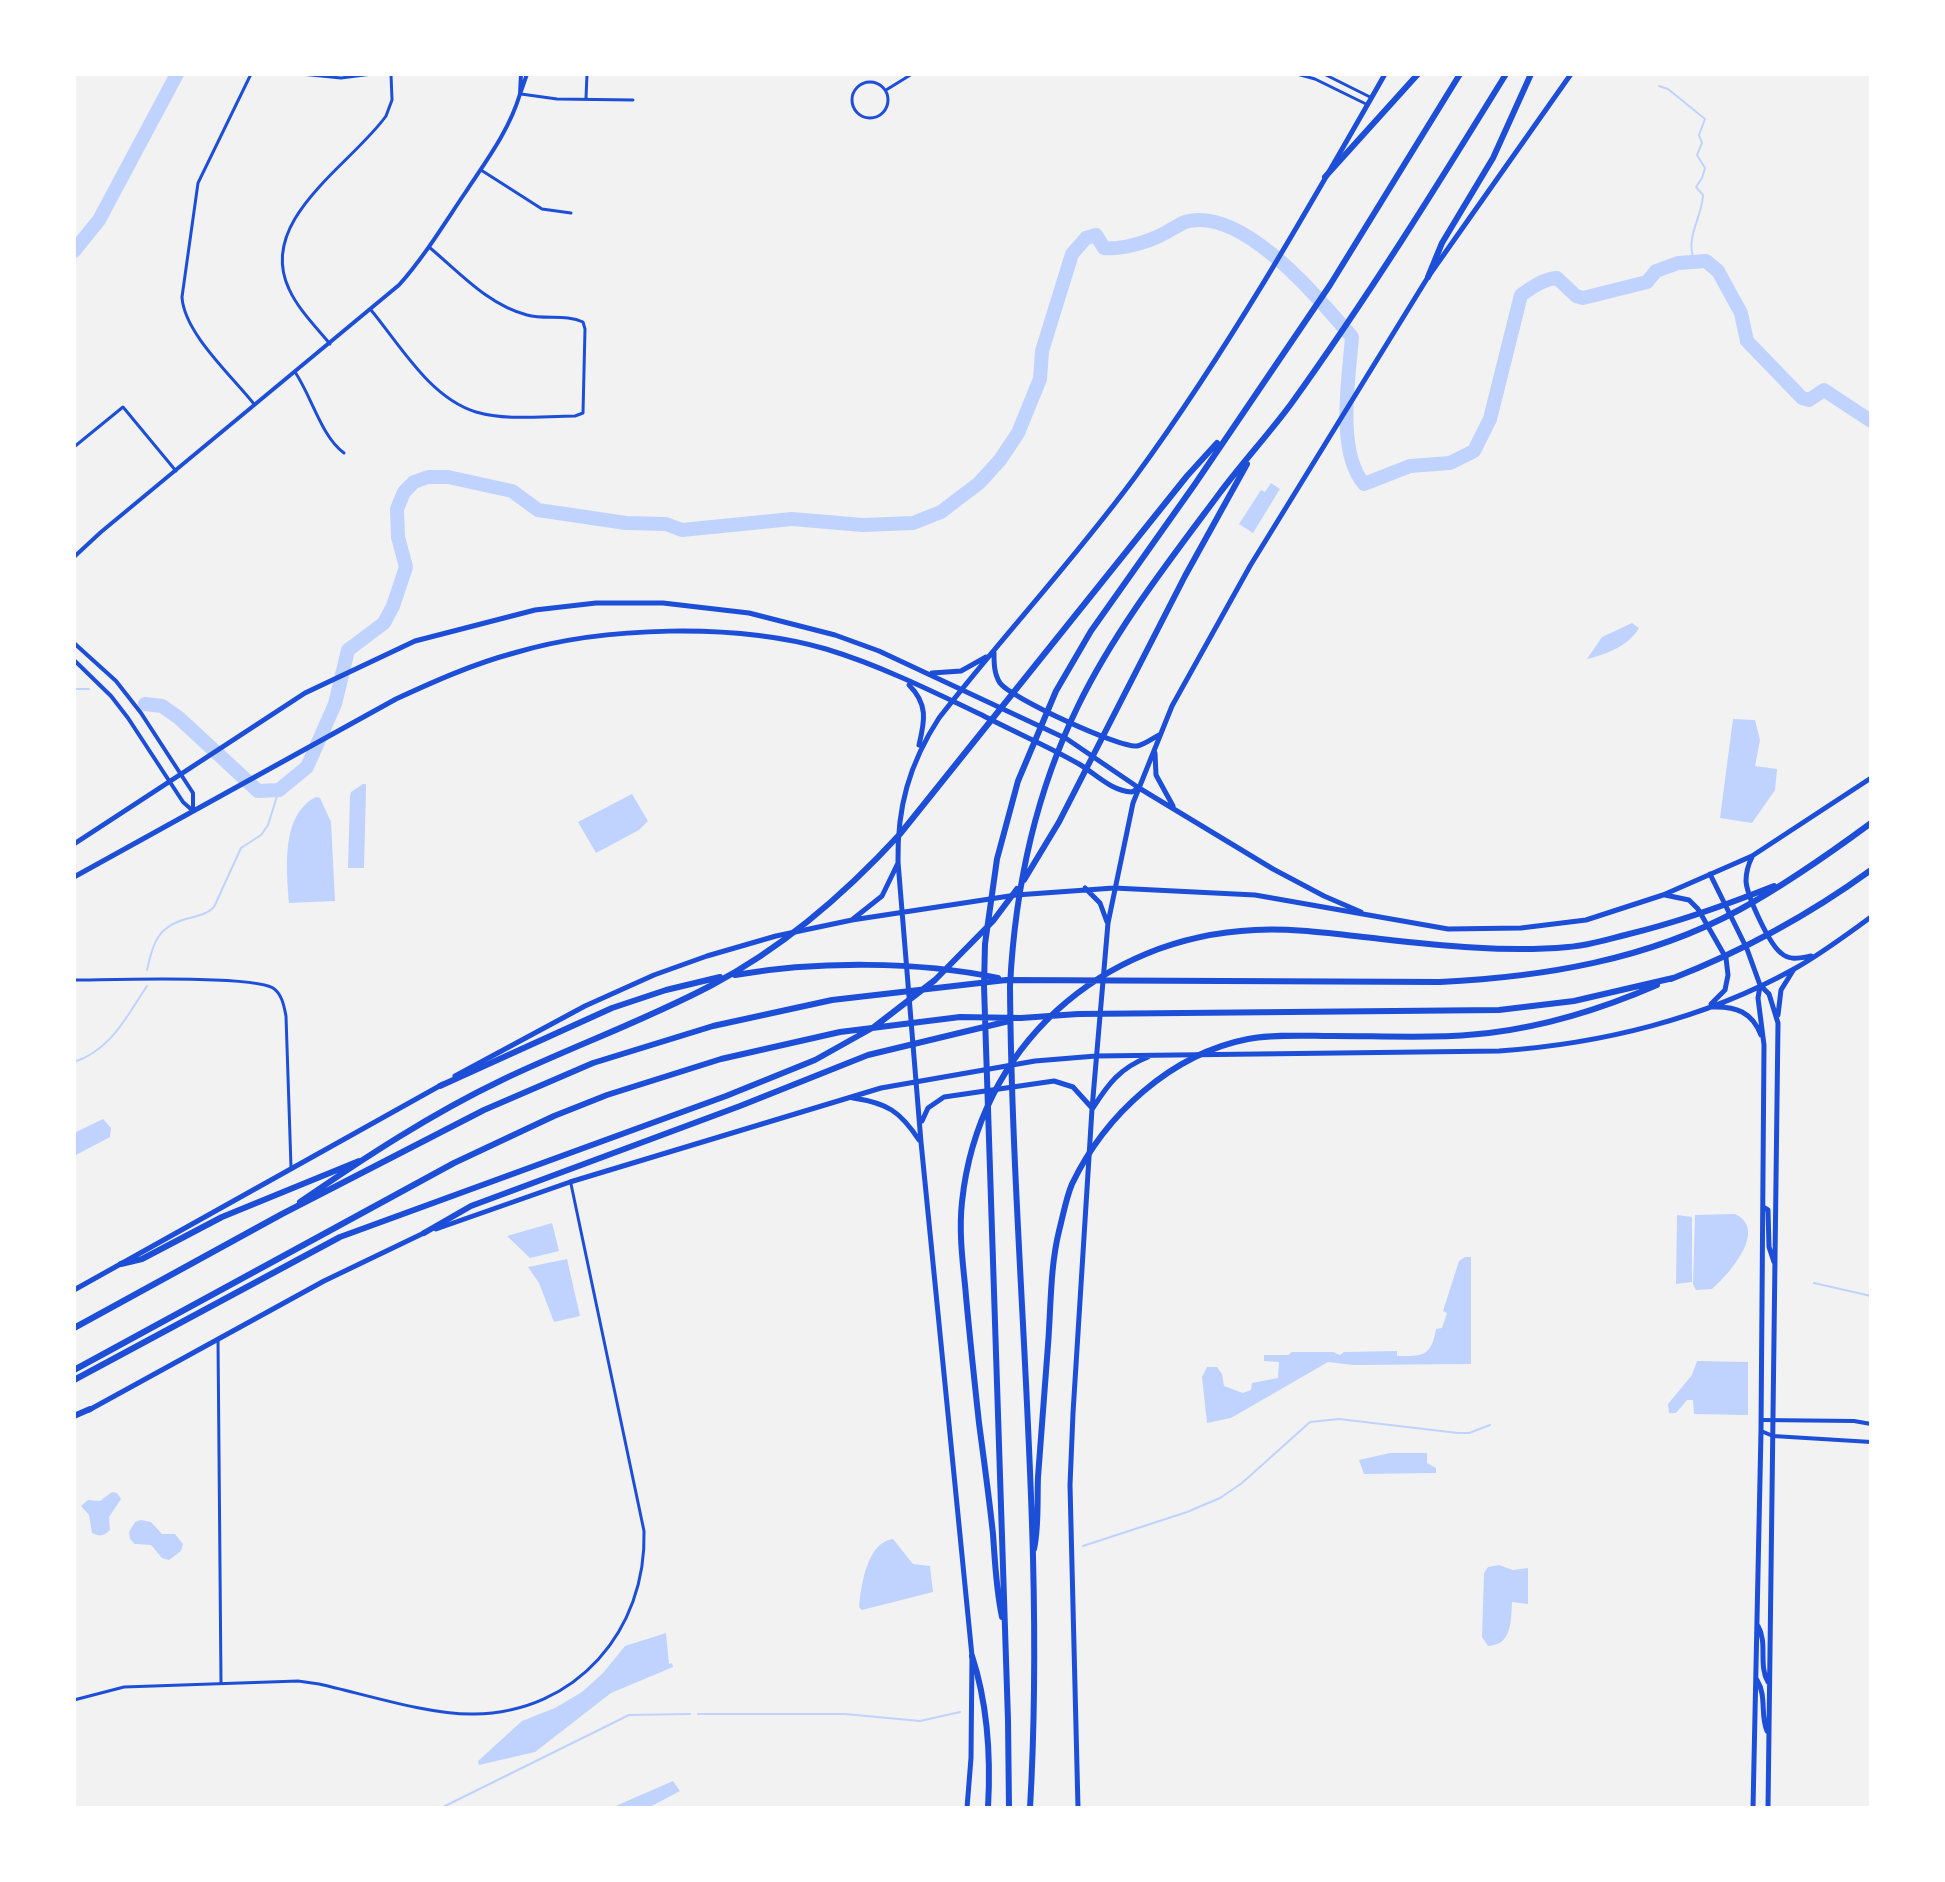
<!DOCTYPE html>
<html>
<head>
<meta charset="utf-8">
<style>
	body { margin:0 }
	#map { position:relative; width:1945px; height:1882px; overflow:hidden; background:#f2f2f2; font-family:"Exo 2",sans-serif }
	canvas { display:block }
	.frame { position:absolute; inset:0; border:76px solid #fff; pointer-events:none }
</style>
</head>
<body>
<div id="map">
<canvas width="1945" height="1882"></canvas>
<div class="frame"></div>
</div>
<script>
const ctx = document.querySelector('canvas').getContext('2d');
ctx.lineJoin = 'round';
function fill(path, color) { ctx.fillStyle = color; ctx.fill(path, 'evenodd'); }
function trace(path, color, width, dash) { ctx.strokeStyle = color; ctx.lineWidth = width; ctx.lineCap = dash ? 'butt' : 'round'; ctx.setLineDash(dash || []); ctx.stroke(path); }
const water = new Path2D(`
	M1271,483L1280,489L1253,533L1239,524L1261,490L1265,492Z
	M1632,623L1639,628C1630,645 1605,655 1587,659L1602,637Z
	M1733,719L1755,720L1760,740L1755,766L1777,769L1775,790L1752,823L1720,818Z
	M363,784H366V790L364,868H348L350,797L351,792Z
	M632,794L648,821L639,830L596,853L578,822Z
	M316,797L320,798L331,822L335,901L289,903C287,871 280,815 316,797Z
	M103,1119L111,1128L110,1137L74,1156V1133Z
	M1735,1214C1769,1230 1728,1275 1712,1289L1696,1290L1693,1284L1695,1215Z
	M1677,1215L1692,1217V1282L1676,1284Z
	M552,1223L559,1251L530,1258L507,1236Z
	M1465,1257H1471V1364L1353,1365L1328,1362L1231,1418L1207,1423L1202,1377L1207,1367H1217L1222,1374L1224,1386L1243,1393L1251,1390L1252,1383L1278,1378L1279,1362L1264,1361V1355H1288L1292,1352H1333L1340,1355L1344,1352L1397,1351V1356C1423,1356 1431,1357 1436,1329L1442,1328L1447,1313L1443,1311L1459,1261Z
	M567,1259L580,1316L554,1322L539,1283L528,1267Z
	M1697,1361L1748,1362V1415L1694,1414L1693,1400H1687L1676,1413H1669L1668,1404L1692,1375Z
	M1390,1453H1427V1463L1436,1468V1473L1364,1474L1359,1460Z
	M112,1492L117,1493L121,1499L109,1517L110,1530C104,1536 100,1537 92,1533L89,1515L81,1506L88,1500L100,1501Z
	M141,1520L151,1522L162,1534H175L183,1544L181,1551L169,1560L162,1558L151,1545L135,1544L130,1539L129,1532L135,1522Z
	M893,1539L913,1564L930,1566L933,1592L862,1610L859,1607C861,1586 867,1542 893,1539Z
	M1499,1565L1513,1570L1528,1568V1604L1512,1602C1511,1621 1512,1645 1488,1646L1482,1637L1484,1573L1488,1567Z
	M666,1633L669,1664L672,1663L673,1667L611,1693L535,1752L479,1765L478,1761L522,1721L555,1708L582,1692L603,1673L625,1646Z
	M673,1781L680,1791L648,1808H611Z`);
const stream = new Path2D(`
	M1659,86L1668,89L1705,119L1699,135L1702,143L1697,155L1705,168L1702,178L1696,187L1703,195C1702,218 1685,237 1694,260
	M74,689H89
	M147,970C153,941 159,925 190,918C200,915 207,914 214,907L241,848L261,835L268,825L279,790
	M74,1062C111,1050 126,1017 147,986
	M1814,1283L1871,1296
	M1083,1546L1187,1512L1220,1498L1242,1483L1310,1422L1339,1419L1458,1433H1469L1490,1425
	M698,1714H845L920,1721L960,1712
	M441,1808L629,1715L690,1714`);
const river = new Path2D(`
	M74,251L99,220L177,74
	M145,704L162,706L179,718L258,791L279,790L307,767L335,704L348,650L384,623L393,606L406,567L398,537L397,509L404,492L414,482L428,477H448L512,491L538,510L626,523L666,524L682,530L792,519L863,525L913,523L941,512L979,483L1000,460L1018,433L1040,379L1042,351L1072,254L1086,238L1096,235L1104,248C1121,250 1148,242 1163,234C1171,230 1178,225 1185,222C1242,205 1318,298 1352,337C1349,378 1336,451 1364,484L1410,466L1450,463L1474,451L1490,419L1521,295C1533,287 1543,279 1557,278L1576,296L1583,298L1647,282L1656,271L1678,263L1706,261L1718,271L1741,313L1747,341L1802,398L1809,400L1824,390L1871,421`);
const minor = new Path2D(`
	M251,74L198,183L182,297C184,333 232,376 254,404
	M301,74L341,78L372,74
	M1297,74L1315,79L1366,104
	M1324,74L1372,98
	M852 100a18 18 0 1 1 36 0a18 18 0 1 1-36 0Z
	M886,90L912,74
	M521,94L557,99L633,100
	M586,98L587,74
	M481,170L542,209L571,213
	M371,310C400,345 430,398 476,412C507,421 543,416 575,416L583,413L585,329L583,322C566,314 545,320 527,315C488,305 459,272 429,247
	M330,344C316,327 298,309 289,289C256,220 352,164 386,116L392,100L391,74
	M295,372C312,397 321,436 344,453
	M74,447L123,407L176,471
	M74,980C107,980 252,975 273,988C282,994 284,1006 286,1016L291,1167
	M218,1339L221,1683
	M74,1700L124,1687L298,1681L319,1684C364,1694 429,1715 474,1714C576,1713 647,1630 644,1531L571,1184`);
const tertiary = new Path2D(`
	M521,74L520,94L527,74
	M74,557L101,532L399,285C424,257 444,224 465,193C486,161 509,131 520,94
	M74,643L116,681L141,713L193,793V811
	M74,660L111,696L128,718L183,802L193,811
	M1762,1420L1854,1421L1871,1424
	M1761,1431L1773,1436L1871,1442`);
const secondary = new Path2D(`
	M994,653C994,663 994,674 1000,683C1011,698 1119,748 1137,746C1144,745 1153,738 1159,735
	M932,673L961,671L986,657
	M909,685C928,704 925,720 919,745
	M1155,753L1156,775L1173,806
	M74,844L305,693L415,641L535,610L596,603H663L749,613L835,635L879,651L1067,739L1139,788L1273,869L1324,896L1361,912
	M1752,857C1748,865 1746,872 1746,881C1747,896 1769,944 1781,953C1790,961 1800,958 1811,956
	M1710,874L1747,949L1760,985L1769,994L1778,1023L1768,1808
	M74,877L396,699C435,681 473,664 514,653C604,626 736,623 826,649C879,665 932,691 982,715C1014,732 1048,746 1079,764C1096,774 1111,791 1132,792L1138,788
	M1085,888L1100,903L1107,922
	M1665,895L1689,900L1698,909L1726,958L1728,975L1725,990L1711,1004
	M853,919L882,896L898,863
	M1712,1007C1736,1006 1752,1012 1761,1035
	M1778,1015L1781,990L1794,969
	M455,1076L585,1006L654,975L707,956L776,936L852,920L1016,895L1114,888L1255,895L1448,929L1521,928L1586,920L1663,895L1752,856L1871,778
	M853,1098C887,1103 900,1111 919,1140
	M1093,1108C1108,1084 1120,1068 1148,1057
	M922,1121L928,1108L944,1097L1054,1081L1073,1087L1092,1108
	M1763,1207L1768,1210L1769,1247L1774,1262
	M436,1229L570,1182L881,1088L1035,1061L1096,1056L1499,1051C1600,1044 1704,1019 1794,969C1821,954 1846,935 1871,917
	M74,1290L443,1084
	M89,1410L324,1281L426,1232
	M1758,1626C1768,1643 1758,1665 1768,1682
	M1757,1680C1767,1696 1760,1715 1767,1731
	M967,1808L971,1758L972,1656L921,1142L898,862C897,808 909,764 939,718C1002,637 1073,561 1135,477C1228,350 1307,211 1385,74
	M1078,1808L1070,1485L1073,1413L1092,1109L1108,923L1133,803L1172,706L1250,566L1428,277L1571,74
	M1753,1808L1761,1431L1764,1045L1758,998L1760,986`);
const motorway = new Path2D(`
	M1325,177L1418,74
	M1428,277L1442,243L1493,158L1531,74
	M1024,880L1059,822L1185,576L1247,464
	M735,975C815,961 919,961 998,978
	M1671,979C1743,951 1809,915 1871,870
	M440,1086L612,1008L666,990L720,977
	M300,1202C364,1158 431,1114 502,1080C571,1047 644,1021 712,985C784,947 845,894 900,834L1187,476L1217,443
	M424,1233L471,1206L740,1106L868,1055L1009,1021
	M121,1264L142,1259L222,1217L359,1161
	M74,1328L282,1214L484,1110L593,1063L713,1026L832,1000L1006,980L1440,982C1543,977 1647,960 1739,910C1785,885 1829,854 1871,823
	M74,1370L454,1163L554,1116L607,1095L721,1059L840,1032L960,1017L1021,1018L1078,1014L1499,1010L1574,1001L1673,978
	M74,1380L340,1237L726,1096L815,1060L874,1027L935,980L993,921L1017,889
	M74,1416L90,1409
	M1034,1549C1039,1526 1037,1502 1038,1477C1041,1433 1045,1389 1048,1345C1051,1307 1050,1268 1059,1231C1063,1216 1066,1198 1072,1184C1105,1115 1171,1054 1248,1039C1276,1034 1305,1036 1332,1036C1384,1036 1438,1039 1489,1033C1547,1026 1604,1008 1657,985
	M1002,1617C996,1589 995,1562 993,1534C989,1497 984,1460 979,1423C974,1377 969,1331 965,1285C962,1257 959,1229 962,1202C978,1047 1101,937 1255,930C1295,928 1334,934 1373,938C1436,945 1504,953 1568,947C1588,946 1609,939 1629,934C1679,922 1726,905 1774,886
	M972,1656C988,1705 991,1756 988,1808
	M1009,1808L1008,1720L984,986L985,944L997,859L1018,781L1056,691L1091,631L1195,484L1330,285L1460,74
	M1030,1808C1046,1535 1012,1260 1010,986C1015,888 1035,794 1078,706C1115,630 1169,561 1219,494C1242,463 1268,435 1291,404C1368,297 1437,186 1506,74`);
fill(water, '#bfd3fe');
trace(stream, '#bfd3fe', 2);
trace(river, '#bfd3fe', 14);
trace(minor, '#1d4ed8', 3);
trace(tertiary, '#1d4ed8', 4);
trace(secondary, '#1d4ed8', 5);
trace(motorway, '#1d4ed8', 6);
</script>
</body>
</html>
